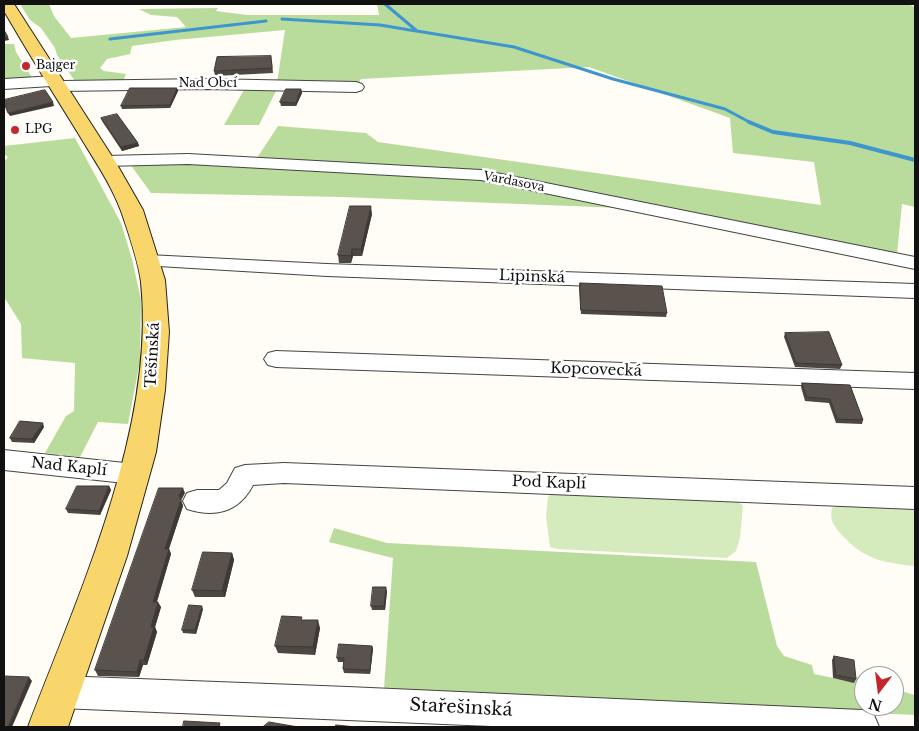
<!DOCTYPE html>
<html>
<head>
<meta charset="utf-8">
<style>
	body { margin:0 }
	#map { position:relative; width:919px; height:731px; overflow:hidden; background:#fffdf5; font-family:"Libre Baskerville",serif }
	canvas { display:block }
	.frame { position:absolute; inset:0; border:5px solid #111; pointer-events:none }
	.north { position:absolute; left:854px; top:666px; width:50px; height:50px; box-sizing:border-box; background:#fff; border:1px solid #a0a0a0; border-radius:50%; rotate:195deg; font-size:14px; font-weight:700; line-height:20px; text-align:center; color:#111 }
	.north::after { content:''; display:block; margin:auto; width:18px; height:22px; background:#c4262e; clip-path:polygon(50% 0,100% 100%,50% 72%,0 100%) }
</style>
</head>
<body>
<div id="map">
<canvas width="919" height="731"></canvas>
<div class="frame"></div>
<div class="north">N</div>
</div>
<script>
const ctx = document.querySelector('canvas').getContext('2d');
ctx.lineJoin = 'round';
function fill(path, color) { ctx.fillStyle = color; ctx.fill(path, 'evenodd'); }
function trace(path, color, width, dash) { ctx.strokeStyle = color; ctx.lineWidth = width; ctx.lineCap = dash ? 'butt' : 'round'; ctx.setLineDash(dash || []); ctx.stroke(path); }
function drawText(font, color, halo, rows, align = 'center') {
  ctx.font = font + ' "Libre Baskerville",serif'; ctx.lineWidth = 5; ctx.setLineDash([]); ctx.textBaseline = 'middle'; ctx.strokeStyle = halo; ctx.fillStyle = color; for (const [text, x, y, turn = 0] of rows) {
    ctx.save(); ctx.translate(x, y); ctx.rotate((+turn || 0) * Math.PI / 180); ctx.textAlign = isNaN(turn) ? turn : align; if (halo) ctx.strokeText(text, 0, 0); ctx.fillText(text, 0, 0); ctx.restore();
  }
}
const green = new Path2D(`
	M554,491L737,500L743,506L740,538L736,551L727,558L558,549L550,547L546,516L548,497Z
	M876,503L915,505V566C884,563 863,559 842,535C834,527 829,519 832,508L838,504Z`);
const forest = new Path2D(`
	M20,4H49L54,16L71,38L186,27L177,17L151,15L139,9L218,8L216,11L247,15H379L377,4H907L915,7V207L902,204L897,254L647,209L342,197L151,193L130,164H253L278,126L366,133L378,142L821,205L814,162L733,153L730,118L589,67L361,79L358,84L277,83L285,30L175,40L132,46L130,54L107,59L100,68L104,71L126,74L123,82L77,84L57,55L55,48L41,28L30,20Z
	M4,44H14L16,52L33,79L36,80L4,83Z
	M245,88L277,89L259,125H224Z
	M75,138L121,223L132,259L141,300L140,361L128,424L98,422L80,457L45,453L66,416L74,411L75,363L22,358L21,324L4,297V162L8,157L4,154V146Z
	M334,528L387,543L756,562L777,646L784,656L812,665L814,674L853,682V676L864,680V706H894V689L915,695V715L384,689L393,558L329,542Z`);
const streamFar1 = new Path2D(`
	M385,4L417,31L514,47L613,79L725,109L751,123
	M282,19L380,25L416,31
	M110,39L266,21`);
const stream = new Path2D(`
	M749,122L773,132L850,143L915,160`);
const minor = new Path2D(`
	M55,76L60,78L63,81L207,79L356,82L362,84L364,87L362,90L356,92L207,89L59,91L53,89L51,86L4,89V79Z
	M188,154L481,170L915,257V269L481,180L188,164L105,166L99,165L96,161L99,157L105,156Z
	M148,255L327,264L915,284V298L327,276L141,265L138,261L141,257Z
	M276,351L915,373V389L276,367L268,365L264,359L268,353Z
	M4,450L134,464L144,467L147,474L144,481L134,484L4,470Z
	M284,463L915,487V509L284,483L253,485C239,512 216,518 187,509L183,501L187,493L197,490H219L227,483L235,468L245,465Z
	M60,676L348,687L862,710L874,715L879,727H515L60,708L48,703L43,692L48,681Z`);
const major = new Path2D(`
	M4,4H14L115,161L143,210L165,280L169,332L165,390L156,452L127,556L68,727H28C79,593 156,427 141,282C139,265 127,228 121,211C111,184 93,158 78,133C53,93 28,52 4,11Z`);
const wall = new Path2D(`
	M272,62L273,73L215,76L214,71Z
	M177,88L178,91L170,108L122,109L121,106Z
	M301,89L302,93L296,106H281L280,102Z
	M101,118L138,143L139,146L122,151L102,121Z
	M372,214L362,256H353L351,263H339L338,255Z
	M580,283L667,313L666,317L581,314L579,287Z
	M785,333L842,365L840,369L795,367L784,337Z
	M802,383L850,385L863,420L862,424L836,423L829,403L805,401L801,387Z
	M44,427L34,443L12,442L10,438Z
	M109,486L111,490L100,515L68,513L66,509Z
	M185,493L181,500L183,506L169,549L171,554L157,602L161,607L155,627L157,632L147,665H143L139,677L98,676L95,670Z
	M232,553L234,560L225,597H195L192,590Z
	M387,591L385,610H372L371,606Z
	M203,609L196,634L183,633L182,630Z
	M303,620L320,628L315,655L278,653L275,646Z
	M372,646L373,649L370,674L344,673L343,669L344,662H338L337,658Z
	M834,656L856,679L854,683L833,678L832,660Z`);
const shadedWall = new Path2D(`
	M8,37L9,40L4,41V38Z
	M177,88L178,91L170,108V105Z
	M301,89L302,93L296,106V103Z
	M53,102L54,106L10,116L8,113Z
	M138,143L139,146L122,151L121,147Z
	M371,206L372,214L362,256L361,249Z
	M352,249L353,256L351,263V256Z
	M43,423L44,427L34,443L32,439Z
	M109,486L111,490L100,515L99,511Z
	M183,488L185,493L181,500L183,506L167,554L165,549L179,495Z
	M169,549L171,554L155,607L153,602Z
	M232,553L234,560L225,597L222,591Z
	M386,587L387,591L385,610L384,606Z
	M158,602L161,607L155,627L157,632L147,665L144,660L151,627Z
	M202,606L203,609L196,634L195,630Z
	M318,620L320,628L315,655L313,647Z
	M372,646L373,649L370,674V670Z
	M140,660L143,665L139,677L137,672Z
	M29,677L32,681L12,727H8Z`);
const building = new Path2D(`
	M4,30L8,37L4,38Z
	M271,56L272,68L214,71L217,57Z
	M130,88H177L170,105L121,106Z
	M286,89H301L296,103L280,102Z
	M45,90L53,102L8,113L4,103V100Z
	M117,114L138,143L121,147L101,118Z
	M350,206H371L361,249H352L351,256L338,255Z
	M580,283L662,286L667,313L581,310Z
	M829,332L842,365L796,363L785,333Z
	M802,383L850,385L863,420L837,419L830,399L807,397Z
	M20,421L43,423L32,439L10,438Z
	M77,486H109L99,511L66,509Z
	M159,488H183L179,495L181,500L165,549H169L153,602H158L151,627H154L144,660H140L137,672L95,670Z
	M203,552L232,553L222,591L192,590Z
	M373,587H386L384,606H371Z
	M189,605L202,606L195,630H182Z
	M282,616L302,617L301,620H318L313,647L275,646Z
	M339,644L372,646L370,670L343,669L344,658H337Z
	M834,656L854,660L856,679L836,675Z
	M4,676L29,677L8,727H4Z
	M184,721L220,723L219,727H183Z
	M269,722L298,727H263Z
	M336,725L356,727H336Z`);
const markers = [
	[26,66,5,"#c4262e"],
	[15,130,5,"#c4262e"]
];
const farPoinames = [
	["Bajger",36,66],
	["LPG",25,130]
];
const farStreetnames = [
	["Nad Obcí",208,84],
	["Vardasova",514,182,11]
];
const streetNames = [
	["Lipinská",532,277,2],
	["Těšínská",153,355,-87],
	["Kopcovecká",596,370,2],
	["Nad Kaplí",69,467,6],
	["Pod Kaplí",549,483,2]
];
const nearStreetnames = [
	["Stařešinská",461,708,3]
];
fill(green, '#d5ebbd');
fill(forest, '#b9dc9c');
trace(streamFar1, '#3f96cf', 3);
trace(stream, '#3f96cf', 4);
trace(minor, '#444', 2);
trace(major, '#222', 2);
fill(minor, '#fff');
fill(major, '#f9d66b');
fill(wall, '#4d4742');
fill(shadedWall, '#3f3936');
fill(building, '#5a524d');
trace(building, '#3f3936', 1);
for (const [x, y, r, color] of markers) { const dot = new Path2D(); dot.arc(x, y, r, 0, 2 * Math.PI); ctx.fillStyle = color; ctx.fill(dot); trace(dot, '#fff', 2); }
drawText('12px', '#111', '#fff', farPoinames, 'left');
drawText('12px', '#111', '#fff', farStreetnames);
drawText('15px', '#111', '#fff', streetNames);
drawText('18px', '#111', '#fff', nearStreetnames);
</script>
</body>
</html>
